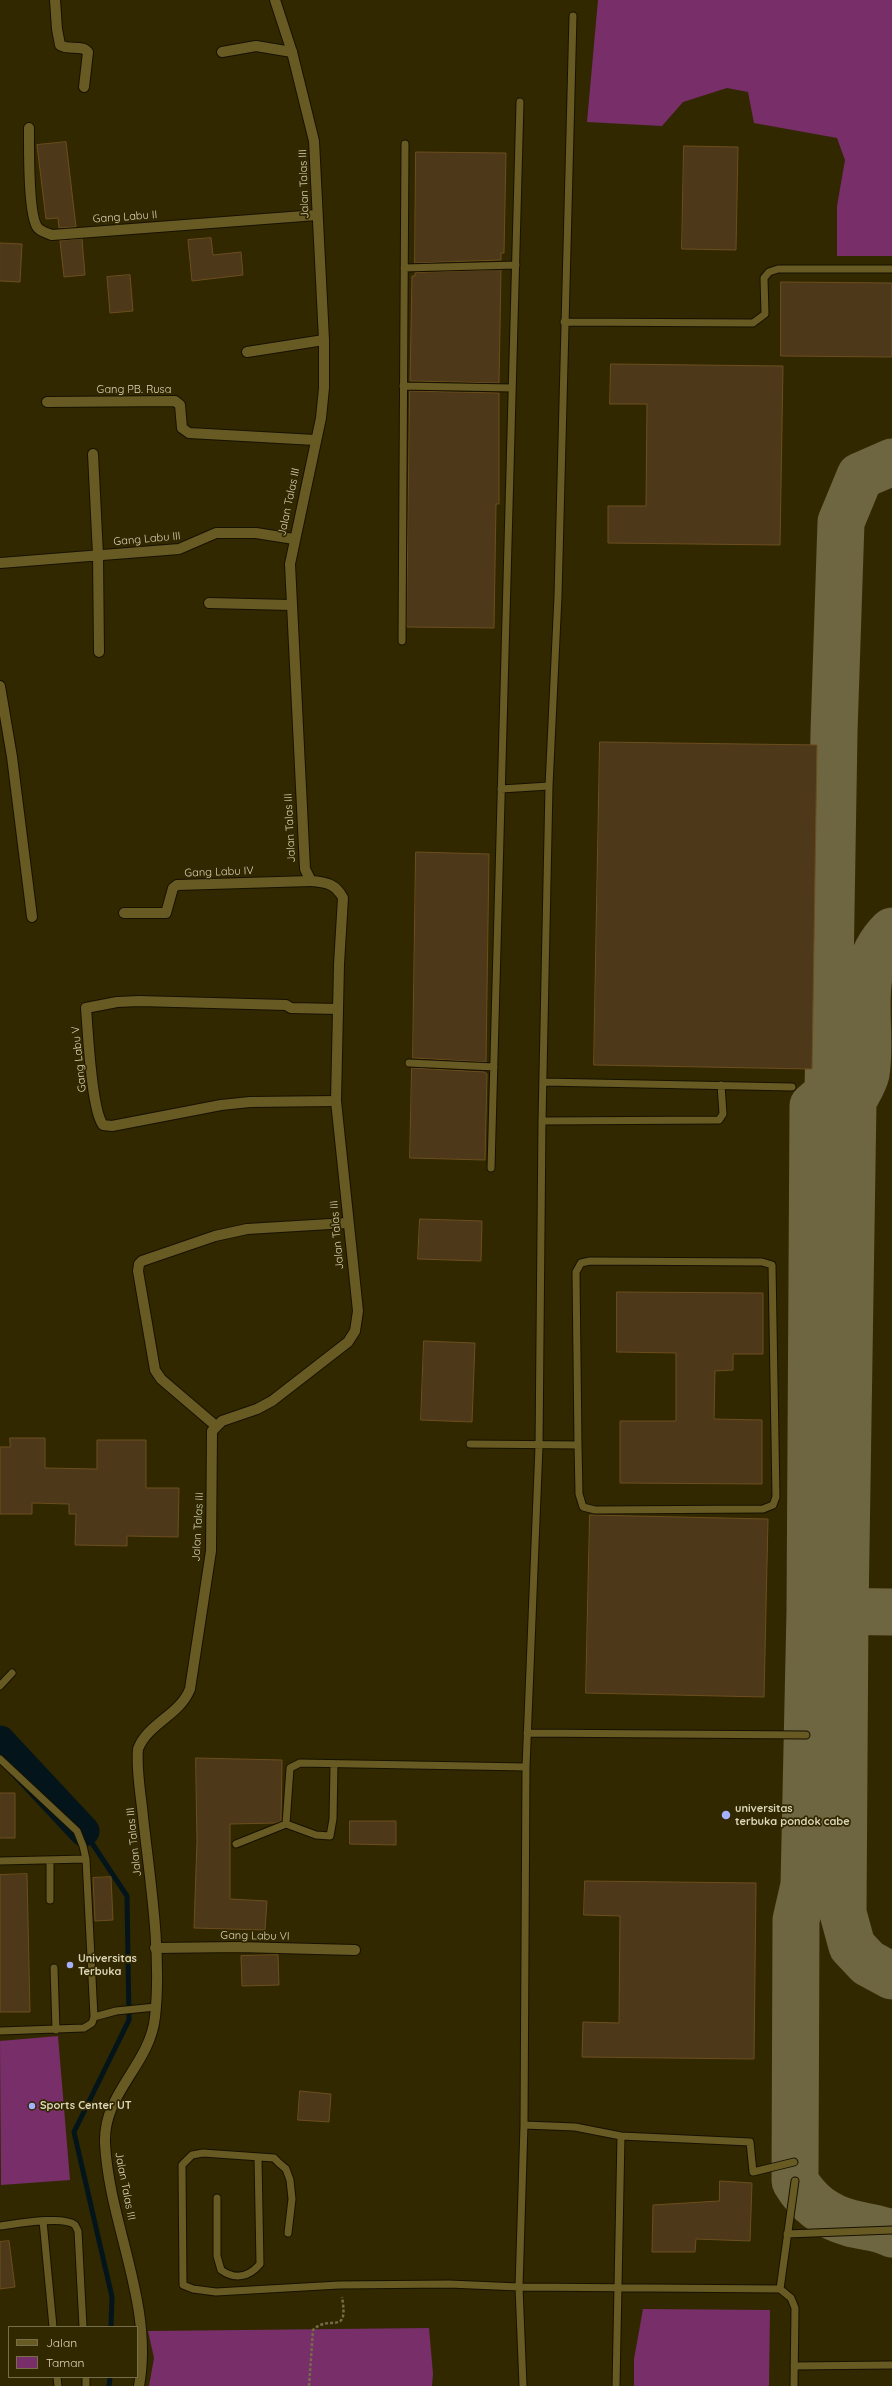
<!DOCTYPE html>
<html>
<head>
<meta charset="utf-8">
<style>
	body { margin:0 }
	#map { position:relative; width:892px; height:2386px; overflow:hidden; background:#322800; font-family:Quicksand,sans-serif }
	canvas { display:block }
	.legend { position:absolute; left:8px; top:2326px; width:130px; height:52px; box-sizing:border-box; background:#322800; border:1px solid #766e4a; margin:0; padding:5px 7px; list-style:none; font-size:12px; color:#dcd6ba }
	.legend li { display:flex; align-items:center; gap:8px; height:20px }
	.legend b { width:20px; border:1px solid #766e4a }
</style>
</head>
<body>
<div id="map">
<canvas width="892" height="2386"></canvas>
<ul class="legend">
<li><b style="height:5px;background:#675a23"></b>Jalan</li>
<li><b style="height:11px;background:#782e69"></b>Taman</li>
</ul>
</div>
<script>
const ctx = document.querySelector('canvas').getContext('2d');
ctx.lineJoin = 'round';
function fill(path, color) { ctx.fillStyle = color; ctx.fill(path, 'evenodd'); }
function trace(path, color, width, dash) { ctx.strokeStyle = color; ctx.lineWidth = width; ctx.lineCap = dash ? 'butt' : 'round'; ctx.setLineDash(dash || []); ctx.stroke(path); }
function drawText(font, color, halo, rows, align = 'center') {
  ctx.font = font + ' Quicksand,sans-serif'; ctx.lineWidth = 3.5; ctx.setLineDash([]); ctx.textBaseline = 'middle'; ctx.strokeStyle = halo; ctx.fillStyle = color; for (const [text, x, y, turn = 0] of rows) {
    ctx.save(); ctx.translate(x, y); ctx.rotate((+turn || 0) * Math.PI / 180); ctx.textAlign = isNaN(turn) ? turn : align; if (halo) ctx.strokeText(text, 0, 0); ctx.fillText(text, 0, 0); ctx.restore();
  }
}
const green = new Path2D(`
	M598,0H892V256H837V206L845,160L837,138L754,123L748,92L727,88L683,102L662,126L587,122Z
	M58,2036L70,2180L1,2185L0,2041Z
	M643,2309L770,2310L769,2386H634V2359Z
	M429,2328L433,2374L432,2386H149L154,2358L148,2331Z`);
const stream = new Path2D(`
	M84,1831L127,1896L129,2020L74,2132L112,2297L111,2327
	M109,2386L110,2377`);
const river = new Path2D(`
	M0,1741L84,1831`);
const taxiway = new Path2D(`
	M892,462L860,476L841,522L834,732L828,1093L813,1106L810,1611L892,1612
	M892,931C852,970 874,1025 866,1074C864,1083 857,1093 853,1101L845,1612L843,1913L852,1946L868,1963L892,1976
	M810,1611L804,1885L796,1920L795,2181C808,2203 825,2216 850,2223C864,2227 879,2227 892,2234`);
const building = new Path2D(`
	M66,142L76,227L59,228L58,218L46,219L37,145Z
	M684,146L738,147L736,250L682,249Z
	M416,152L506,153L504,253H501V260L415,263Z
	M211,238L213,255L241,252L243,275L192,281L188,240Z
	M82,239L85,275L64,277L60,241Z
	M0,243L22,244L20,282L0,281Z
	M501,270L499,383L410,381L412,276H415V273Z
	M130,275L133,311L110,313L107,277Z
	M781,282L892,283V357L781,356Z
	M611,364L783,366L780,545L608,543V506H646L647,404H610Z
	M410,391L499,393V504H496L494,628L407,627Z
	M600,742L817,745L812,1069L594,1065Z
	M416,852L489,854L486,1062L413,1058Z
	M412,1068L485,1072L487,1074L485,1160L410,1158Z
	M420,1219L482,1221L481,1261L418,1259Z
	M617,1292L763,1293V1354H733V1370L715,1371L714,1419L762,1420V1484L620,1483V1421H676V1353L617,1352Z
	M424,1341L475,1343L472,1422L421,1420Z
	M10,1438H45V1468L97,1469V1440H146V1488H179L178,1537L127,1536V1546L75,1545L76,1514H69V1504L32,1503V1514H0V1447H10Z
	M590,1515L768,1519L764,1697L586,1693Z
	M196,1758L282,1760L281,1821L276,1823L230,1824V1899L267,1901L265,1930L194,1928L197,1842Z
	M0,1793H15V1838H0Z
	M350,1821H396V1845L350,1844Z
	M27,1874L30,2012H0V1875Z
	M111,1877L113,1920L95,1921L93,1878Z
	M585,1881L756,1883L754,2059L582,2057L583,2022L619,2023L620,1916L584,1915Z
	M278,1955L279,1985L242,1986L241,1956Z
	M300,2091L331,2094L329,2122L298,2120Z
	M720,2181L752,2183L750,2241L696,2239L695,2252H652L653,2205L719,2201Z
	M9,2241L15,2287L0,2289V2242Z`);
const path = new Path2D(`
	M309,2386L313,2330C330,2313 349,2338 342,2297`);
const lane = new Path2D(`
	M404,268L516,265
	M564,322L753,323L765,314L764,278L769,272L778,269H892
	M403,386L512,388
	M402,641L405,144
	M501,789L549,786
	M409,1063L494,1067
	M543,1082L792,1087
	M542,1121L719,1120L723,1114L721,1085
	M491,1168L520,102
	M470,1444L578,1445L576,1272L581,1263L590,1261L762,1262L772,1265L776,1497L773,1505L763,1509L595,1510L583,1507L579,1494L578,1445
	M0,1686L12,1673
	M527,1733L806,1735
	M0,1759L77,1831L83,1846L86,1859
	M286,1824L316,1835L330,1836L333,1819L334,1765
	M236,1844L286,1824L290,1768L300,1763L526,1767
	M0,1861L86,1859L94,2017L92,2023L84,2028L0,2031
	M50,1900V1860
	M54,1968L56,2030
	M94,2017L116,2011L156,2007
	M524,2125L575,2127L621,2136L750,2142L753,2172L794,2162
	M217,2198V2256L221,2270C235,2280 249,2277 260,2264L258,2158
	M43,2221L53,2327
	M0,2226C15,2224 64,2215 75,2225L78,2231L83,2327
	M288,2233L292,2199L290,2180L286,2169L279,2163L274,2158L203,2153L192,2155L182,2165L183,2285L193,2289L216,2292L339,2285L449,2284L519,2287L780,2289L791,2298L795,2308L794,2386
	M787,2234L892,2230
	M780,2289L795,2181
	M794,2366L892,2365
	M57,2377L58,2386
	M86,2377V2386
	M523,2386L519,2287L524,2125L526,1767L539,1446L542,1121L549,786L558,596L573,16
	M616,2386L621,2136`);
const street = new Path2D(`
	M55,0L57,29L60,45C69,51 82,44 88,52L84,87
	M222,52L256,46L292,52
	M29,128C29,146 28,217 38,228C42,232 47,233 52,235L317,215
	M247,352L324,340
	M47,402L175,401L180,405L182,428L189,433L315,440
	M93,454L98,555L99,652
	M0,563L179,549L216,533H256L294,539
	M209,603L290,605
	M0,686L12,757L32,917
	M124,913H166L173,888L177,885L311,881
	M336,1101L250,1102L221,1105L112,1126L103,1125C91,1109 88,1031 86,1008L117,1002L139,1001L286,1005L291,1008L338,1009
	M216,1426L161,1379L155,1370L138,1271L139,1264L142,1261L215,1236L247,1229L347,1223
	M155,1948L238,1947L355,1950`);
const secondary = new Path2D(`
	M139,2386C154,2304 109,2224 105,2143C103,2093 150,2065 155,2017C162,1955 150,1880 143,1817C141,1795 136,1771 138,1749C148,1723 180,1715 190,1689L211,1551L212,1431L222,1421L257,1409L272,1401L348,1342L355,1331L358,1311L336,1101L339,964L343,898C336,884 326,882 311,881L305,869L290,564L321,418L324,388V340L314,141L292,52L275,0`);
const markers = [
	[726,1815,5,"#a5b1fc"],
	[70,1965,4,"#a5b1fc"],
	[32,2106,4,"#a5b1fc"]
];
const streetNames = [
	["Jalan Talas III",304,184,-92],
	["Gang Labu II",125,217,-4],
	["Gang PB. Rusa",134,390],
	["Jalan Talas III",289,502,-78],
	["Gang Labu III",147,539,-5],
	["Jalan Talas III",290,828,-93],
	["Gang Labu IV",219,872,-2],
	["Gang Labu V",79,1059,-96],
	["Jalan Talas III",337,1235,-95],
	["Jalan Talas III",198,1527,-87],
	["Jalan Talas III",134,1842,-96],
	["Gang Labu VI",255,1936,1],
	["Jalan Talas III",125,2186,79]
];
const poiNames = [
	["universitas",735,1809],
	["terbuka pondok cabe",735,1822],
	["Universitas",78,1959],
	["Terbuka",78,1972],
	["Sports Center UT",40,2106]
];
fill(green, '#782e69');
trace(stream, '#03151a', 5);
trace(river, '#03151a', 31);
trace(taxiway, '#6e6541', 47);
fill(building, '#4d391a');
trace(building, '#6c4e1d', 1);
trace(lane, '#171100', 9);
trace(street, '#171100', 12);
trace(secondary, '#171100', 12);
trace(path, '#746b48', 2.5, [3, 2]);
trace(lane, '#675a23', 7);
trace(street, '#675a23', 10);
trace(secondary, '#675a23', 10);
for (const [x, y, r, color] of markers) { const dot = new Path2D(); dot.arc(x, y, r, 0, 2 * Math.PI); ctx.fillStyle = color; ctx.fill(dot); trace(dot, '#322800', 1.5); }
drawText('11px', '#dcd6ba', '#322800', streetNames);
drawText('bold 11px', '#dcd6ba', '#322800', poiNames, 'left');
</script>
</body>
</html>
